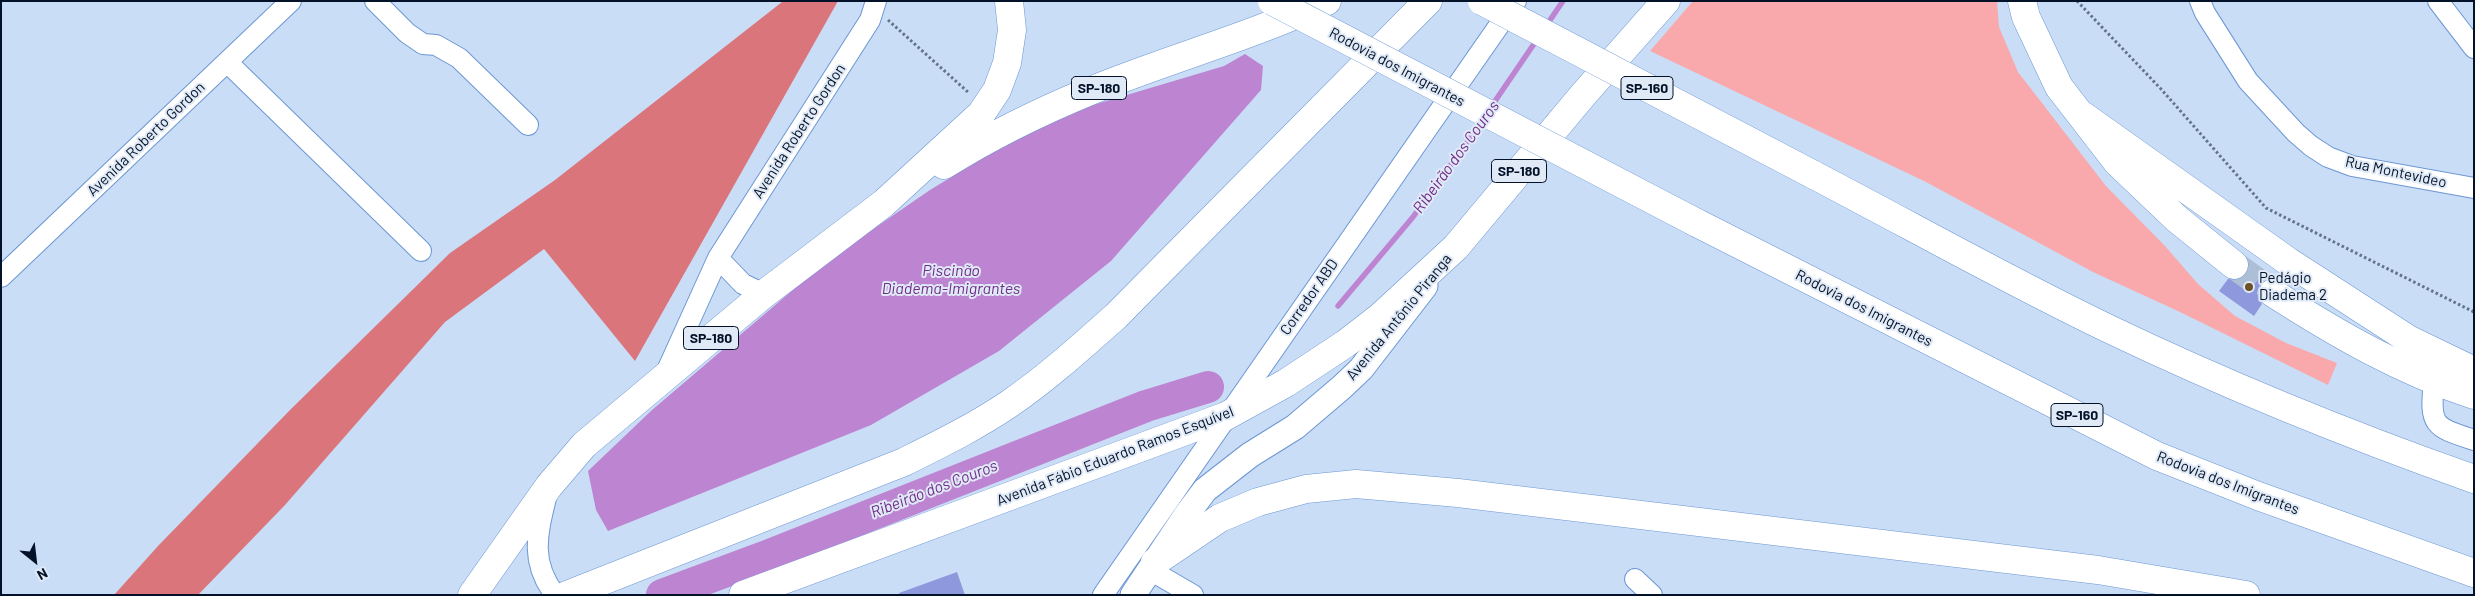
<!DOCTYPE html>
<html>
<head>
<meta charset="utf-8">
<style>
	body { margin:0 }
	#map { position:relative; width:2475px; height:596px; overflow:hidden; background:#caddf6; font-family:Barlow,sans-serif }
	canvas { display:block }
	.frame { position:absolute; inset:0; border:2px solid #031228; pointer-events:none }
	.north { position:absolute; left:10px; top:536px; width:50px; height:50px; -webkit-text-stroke:4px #e0e9f6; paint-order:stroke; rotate:151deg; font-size:14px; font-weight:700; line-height:20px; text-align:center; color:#031228 }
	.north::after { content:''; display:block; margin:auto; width:18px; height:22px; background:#031228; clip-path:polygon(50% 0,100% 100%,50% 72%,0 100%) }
</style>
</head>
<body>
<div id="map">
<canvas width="2475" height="596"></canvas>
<div class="frame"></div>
<div class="north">N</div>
</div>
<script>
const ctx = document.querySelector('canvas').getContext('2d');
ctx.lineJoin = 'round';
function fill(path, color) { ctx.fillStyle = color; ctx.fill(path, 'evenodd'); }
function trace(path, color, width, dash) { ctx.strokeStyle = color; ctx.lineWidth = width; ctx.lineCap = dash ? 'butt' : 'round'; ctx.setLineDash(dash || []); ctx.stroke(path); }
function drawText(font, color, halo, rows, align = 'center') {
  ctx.font = font + ' Barlow,sans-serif'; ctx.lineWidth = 4; ctx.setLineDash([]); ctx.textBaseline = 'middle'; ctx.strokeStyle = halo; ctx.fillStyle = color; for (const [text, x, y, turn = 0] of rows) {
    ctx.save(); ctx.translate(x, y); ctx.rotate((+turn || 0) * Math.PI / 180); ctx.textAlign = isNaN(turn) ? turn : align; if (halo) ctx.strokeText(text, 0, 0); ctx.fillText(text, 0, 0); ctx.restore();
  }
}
const green = new Path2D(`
	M1693,1H1997L1999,27L2018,72L2106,186L2165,246L2198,284L2235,316L2286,343L2337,363L2328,385L2180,312L2093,272L1924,181L1650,51Z`);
const forest = new Path2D(`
	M838,1L635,361L544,249L445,322L285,505L198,595H114L158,546L290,410L450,253L555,180L782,2Z`);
const water = new Path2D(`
	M1245,54L1263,66L1261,90L1111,261L999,351L871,425L608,531L596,510L588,471L652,410L828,260L930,190L999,148L1073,111L1224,66Z`);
const stream = new Path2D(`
	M1546,26L1563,1
	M1491,107L1538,38
	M1338,306L1413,217L1484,119`);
const river = new Path2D(`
	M662,595L767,556L1146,406L1208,387`);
const building = new Path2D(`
	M2249,262L2272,278L2265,279L2260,285L2257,293L2262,304L2254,316L2219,291L2228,279L2239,280L2246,275L2249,268Z
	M957,572L965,595H900L899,593Z`);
const highwayTunnel = new Path2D(`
	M2234,265L2273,293`);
const path = new Path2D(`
	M2077,1L2161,89L2266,208L2474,312
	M888,20L969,93`);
const minor = new Path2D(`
	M375,1L407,33L423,44L436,45L459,58L528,125
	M2200,1L2205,13L2248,81L2296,133L2311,146L2328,157L2352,166L2474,188
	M2438,1L2474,48
	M227,62L421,251
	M718,258L743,284L764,294
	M1,277L291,1
	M665,375L718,258L870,20L876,1
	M2434,382C2429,426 2434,427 2474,440
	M546,498C537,535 530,562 555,595
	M1150,570L1193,595
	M1635,579L1652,595
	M1103,595L1516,1`);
const major = new Path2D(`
	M1133,595L1187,514L1205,490L1250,455L1295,427L1342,387L1361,369L1425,286`);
const highway = new Path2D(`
	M2022,1L2026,17L2059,87L2117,162L2177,219L2234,265
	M2082,115L2289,262L2408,339L2474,371
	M944,165C990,136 1039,112 1090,91C1168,59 1250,37 1327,1
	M1812,174C1910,225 2007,280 2107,328C2226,385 2349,435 2474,479
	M1695,222L2157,456L2258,496L2474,573
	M2273,293C2337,334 2401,371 2474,395
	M1155,562L1220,518L1258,502L1306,489L1356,484L1458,493L2098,570L2246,595
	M472,595L549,486L584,445L764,294L884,203L981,114L997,90L1007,63L1012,30L1009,1
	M567,595L904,462C940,444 975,427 1009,404C1047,378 1081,347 1116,316L1428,1
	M743,595L1226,416L1286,383L1345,344L1380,317L1456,247L1583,95L1666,1`);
const highwayBridge = new Path2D(`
	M1272,1L1695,222
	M1482,1L1812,174`);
const markers = [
	[2249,287,5,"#6d5124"]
];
const shields = [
	[1099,88,55],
	[1647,88,52],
	[1519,171,55],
	[711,338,55],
	[2077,415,52]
];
const shieldNames = [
	["SP-180",1099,88],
	["SP-160",1647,88],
	["SP-180",1519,171],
	["SP-180",711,338],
	["SP-160",2077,415]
];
const streetNames = [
	["Rodovia dos Imigrantes",1397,67,28],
	["Avenida Roberto Gordon",799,131,-57],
	["Avenida Roberto Gordon",146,139,-44],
	["Rua Montevideo",2396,172,12],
	["Corredor ABD",1309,297,-55],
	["Rodovia dos Imigrantes",1864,308,27],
	["Avenida Antônio Piranga",1399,317,-51],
	["Avenida Fábio Eduardo Ramos Esquível",1115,456,-21],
	["Rodovia dos Imigrantes",2228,483,21]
];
const poiNames = [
	["Pedágio",2259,278],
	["Diadema 2",2259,295]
];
const waterNames = [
	["Ribeirão dos Couros",1456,157,-54],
	["Piscinão",951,271],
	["Diadema-Imigrantes",951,289],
	["Ribeirão dos Couros",934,489,-21]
];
fill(green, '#f9a9ac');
fill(forest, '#da757c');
fill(water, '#bd84d2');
trace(stream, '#bd84d2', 5.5);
trace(river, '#bd84d2', 32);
fill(building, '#8e99dd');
trace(highwayTunnel, '#acbfd7', 28, [28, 14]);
trace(minor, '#6c97d3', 22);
trace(major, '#6c97d3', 27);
trace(highway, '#6c97d3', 29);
trace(path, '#62738a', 3, [2.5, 2.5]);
trace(minor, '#fff', 20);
trace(major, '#fff', 25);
trace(highway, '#fff', 28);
trace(highwayBridge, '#6c97d3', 29, []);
trace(highwayBridge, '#fff', 28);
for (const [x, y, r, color] of markers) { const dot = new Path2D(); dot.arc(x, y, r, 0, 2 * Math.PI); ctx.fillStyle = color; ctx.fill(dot); trace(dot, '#e0e9f6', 2); }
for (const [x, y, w] of shields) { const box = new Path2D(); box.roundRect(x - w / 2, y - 11.5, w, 23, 4); ctx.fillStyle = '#e0e9f6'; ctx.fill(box); trace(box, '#031228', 1); }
drawText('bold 14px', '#031228', null, shieldNames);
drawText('15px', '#031228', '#e0e9f6', streetNames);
drawText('15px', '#031228', '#e0e9f6', poiNames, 'left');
drawText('italic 16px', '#712c88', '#e0e9f6', waterNames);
</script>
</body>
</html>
